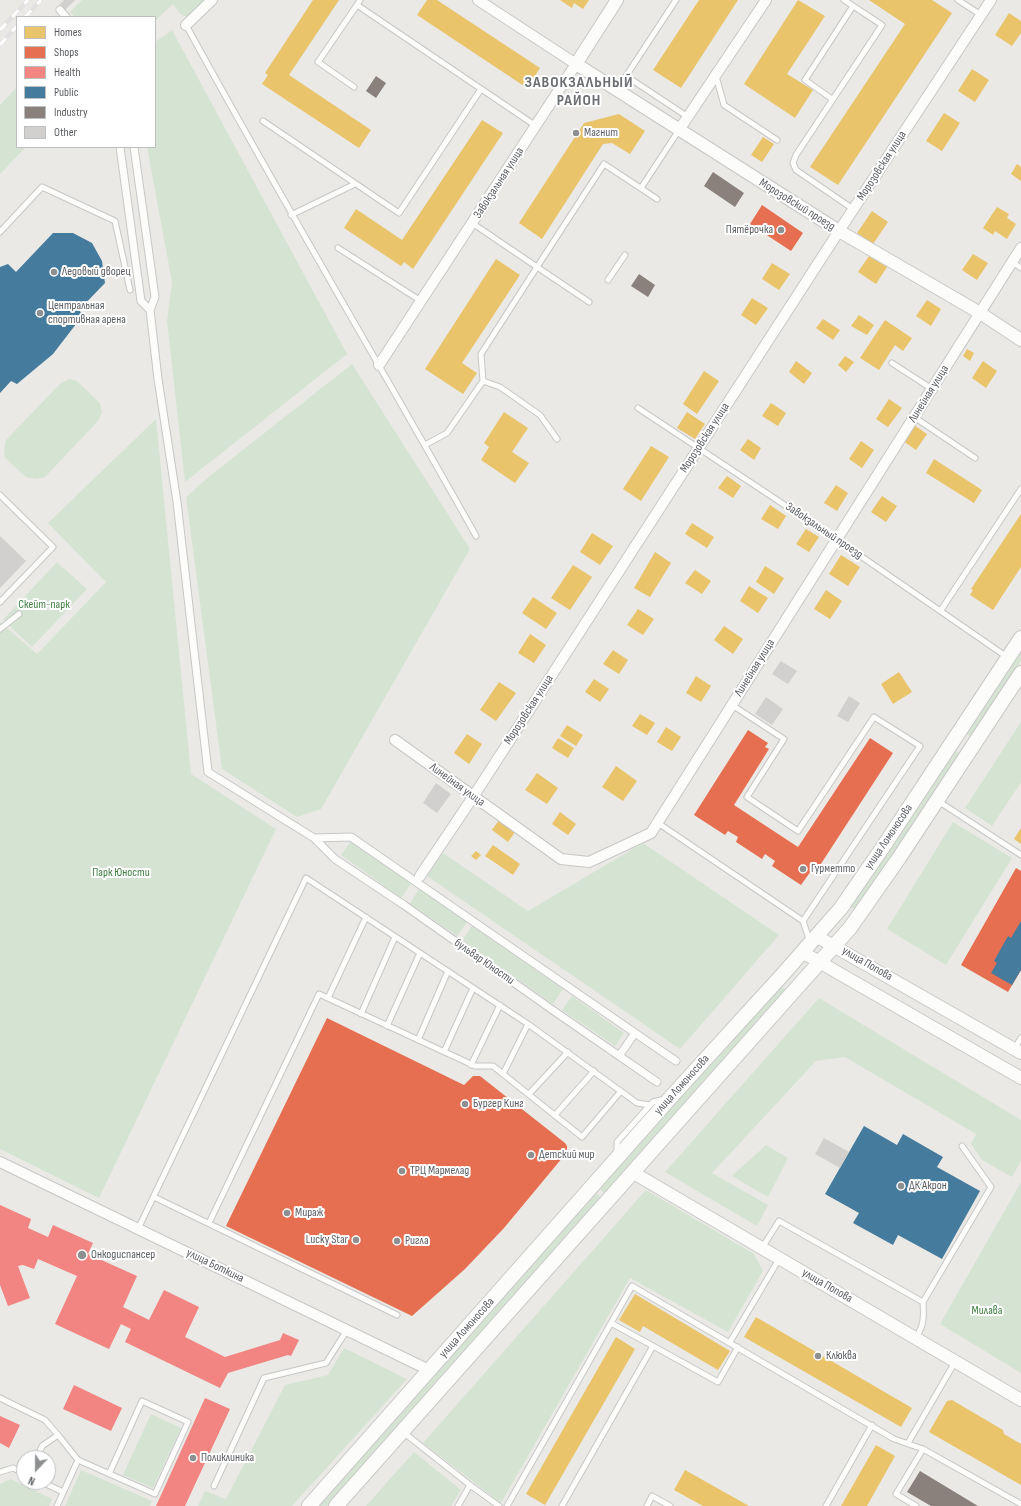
<!DOCTYPE html>
<html>
<head>
<meta charset="utf-8">
<style>
	body { margin:0 }
	#map { position:relative; width:1021px; height:1506px; overflow:hidden; background:#eae9e5; font-family:"Sofia Sans Condensed",sans-serif }
	canvas { display:block }
	.legend { position:absolute; left:16px; top:16px; width:140px; height:132px; box-sizing:border-box; background:#fff; border:1px solid #bdbfc0; margin:0; padding:5px 7px; list-style:none; font-size:12px; color:#5b5e62 }
	.legend li { display:flex; align-items:center; gap:8px; height:20px }
	.legend b { width:20px; border:1px solid #bdbfc0 }
	.north { position:absolute; left:16px; top:1450px; width:40px; height:40px; box-sizing:border-box; background:#fff; border:1px solid #bdbfc0; border-radius:50%; rotate:202deg; font-size:11px; font-weight:700; line-height:16px; text-align:center; color:#5b5e62 }
	.north::after { content:''; display:block; margin:auto; width:14px; height:18px; background:#8d8f90; clip-path:polygon(50% 0,100% 100%,50% 72%,0 100%) }
</style>
</head>
<body>
<div id="map">
<canvas width="1021" height="1506"></canvas>
<ul class="legend">
<li><b style="height:11px;background:#e9c46a"></b>Homes</li>
<li><b style="height:11px;background:#e76f51"></b>Shops</li>
<li><b style="height:11px;background:#f28482"></b>Health</li>
<li><b style="height:11px;background:#457b9d"></b>Public</li>
<li><b style="height:11px;background:#8a817c"></b>Industry</li>
<li><b style="height:11px;background:#d1d0ce"></b>Other</li>
</ul>
<div class="north">N</div>
</div>
<script>
const ctx = document.querySelector('canvas').getContext('2d');
ctx.lineJoin = 'round';
function fill(path, color) { ctx.fillStyle = color; ctx.fill(path, 'evenodd'); }
function trace(path, color, width, dash) { ctx.strokeStyle = color; ctx.lineWidth = width; ctx.lineCap = dash ? 'butt' : 'round'; ctx.setLineDash(dash || []); ctx.stroke(path); }
function drawText(font, color, halo, rows, align = 'center') {
  ctx.font = font + ' "Sofia Sans Condensed",sans-serif'; ctx.lineWidth = 4; ctx.setLineDash([]); ctx.textBaseline = 'middle'; ctx.strokeStyle = halo; ctx.fillStyle = color; for (const [text, x, y, turn = 0] of rows) {
    ctx.save(); ctx.translate(x, y); ctx.rotate((+turn || 0) * Math.PI / 180); ctx.textAlign = isNaN(turn) ? turn : align; if (halo) ctx.strokeText(text, 0, 0); ctx.fillText(text, 0, 0); ctx.restore();
  }
}
const green = new Path2D(`
	M82,0H206L190,16C181,18 178,11 173,4L155,21V17H75L70,12Z
	M172,30L347,354L185,482L167,321L172,282L147,147H155V42Z
	M17,87V147H26L0,174V105Z
	M352,364L470,549L321,809L297,817L222,769L186,497L211,475Z
	M69,379L77,381L100,403L102,412L98,421L45,477L35,479L26,477L5,458L4,450L6,440L60,384Z
	M156,419L191,774L276,829L99,1198L0,1149V622L37,654L106,582L48,523Z
	M57,562L87,589L32,647L3,620Z
	M1021,651V661L971,737L966,734Z
	M1021,722V782L992,826L965,808Z
	M955,751L960,754L855,910L850,906Z
	M953,822L1012,858L946,965L887,929Z
	M351,841L411,884L401,898L341,855Z
	M643,843L779,935L680,1049L427,876L443,853L528,911Z
	M419,888L467,922L457,936L410,904Z
	M472,926L563,989L553,1004L462,940Z
	M780,986L786,990L605,1194L599,1188Z
	M572,996L624,1033L615,1046L562,1010Z
	M819,998L1021,1120V1161L1012,1177L982,1160L971,1144L976,1134L845,1057L816,1061L712,1173L768,1205L757,1226L665,1172Z
	M766,1145L788,1158L768,1197L732,1176Z
	M1021,1182V1373L940,1324Z
	M646,1190L754,1254L763,1271L728,1332L630,1278L501,1503L423,1443Z
	M595,1192L602,1198L327,1506H318Z
	M344,1348L407,1379L292,1506H198L205,1491L226,1499L285,1385L328,1375Z
	M151,1414L181,1428L153,1488L123,1475Z
	M414,1452L461,1490L451,1506H366Z
	M81,1470L152,1501L150,1506H65Z
	M11,1479L52,1499L49,1506H0V1484Z`);
const homes = new Path2D(`
	M313,0H339L289,75L371,130L359,148L262,84L268,75L265,73Z
	M427,0H437L540,68L527,88L417,15Z
	M560,0H589L583,9L574,3L572,8Z
	M699,0H738L681,88L653,70Z
	M798,0L825,16L787,74L813,90L795,118L744,84Z
	M869,0H932L952,13L838,185L810,167L905,24Z
	M1009,13L1021,21V33L1012,46L995,35Z
	M972,69L989,80L975,102L958,91Z
	M944,113L960,123L942,151L926,141Z
	M619,114L645,131L630,154L612,143L603,144L542,239L519,223L584,123Z
	M482,120L503,133L413,269L404,262L401,266L344,228L356,209L402,240Z
	M763,137L774,144L762,162L751,155Z
	M1017,164L1021,167V181L1011,174Z
	M997,207L1009,214L1007,218L1016,224L1007,239L995,231L993,235L983,228Z
	M872,211L888,222L873,244L857,233Z
	M973,254L988,263L977,280L962,270Z
	M869,256L887,267L876,284L858,272Z
	M496,259L520,275L462,363L477,373L463,394L425,369Z
	M772,263L790,274L779,290L762,279Z
	M752,298L768,308L756,325L741,315Z
	M927,300L941,309L931,326L916,316Z
	M859,315L874,325L867,335L851,326Z
	M823,319L840,330L833,340L816,328Z
	M885,320L912,338L903,351L895,345L879,370L860,358Z
	M967,349L974,353L970,361L963,356Z
	M845,356L854,362L846,372L838,365Z
	M796,361L812,373L804,384L789,372Z
	M983,361L997,371L986,388L972,378Z
	M704,371L719,381L697,414L683,404Z
	M889,399L902,408L888,427L876,419Z
	M771,403L786,413L778,426L762,416Z
	M504,412L528,428L512,452L529,463L515,483L481,460L489,447L484,443Z
	M687,412L705,424L695,439L677,428Z
	M914,425L927,434L916,450L903,441Z
	M748,439L761,448L754,460L740,450Z
	M861,441L874,450L862,468L849,459Z
	M651,446L669,457L641,501L623,489Z
	M934,459L982,490L974,503L926,473Z
	M727,476L741,486L733,498L718,488Z
	M836,485L848,493L837,511L824,503Z
	M882,496L897,506L886,522L871,512Z
	M770,505L786,516L778,529L761,519Z
	M1021,514V567L993,610L970,595L973,590L971,589Z
	M692,523L714,537L707,548L685,534Z
	M806,529L819,537L809,552L796,544Z
	M592,533L613,546L600,565L580,552Z
	M655,552L671,563L650,597L634,588Z
	M841,555L860,567L848,586L829,574Z
	M573,565L592,577L570,610L551,598Z
	M765,566L784,578L774,594L756,582Z
	M695,570L711,581L702,594L685,583Z
	M749,586L768,598L758,613L740,601Z
	M826,590L842,601L830,619L814,609Z
	M533,597L557,613L546,629L522,613Z
	M638,609L654,619L643,635L627,625Z
	M724,626L743,639L733,654L714,640Z
	M530,634L546,645L534,663L518,653Z
	M613,650L628,660L619,674L603,664Z
	M899,672L912,692L893,704L881,684Z
	M696,676L711,686L701,702L686,693Z
	M594,679L609,689L600,702L585,692Z
	M499,682L516,693L496,721L480,710Z
	M640,714L655,723L647,735L632,726Z
	M567,725L583,735L576,746L560,736Z
	M666,727L681,737L672,751L657,742Z
	M467,734L482,744L469,764L454,753Z
	M558,738L574,748L568,758L552,748Z
	M616,766L637,781L623,801L602,787Z
	M537,773L558,788L547,804L525,790Z
	M560,812L576,824L568,835L552,824Z
	M499,820L515,832L508,842L492,830Z
	M1021,828V844L1014,839Z
	M493,845L520,864L513,875L485,856Z
	M476,851L481,855L476,860L471,856Z
	M1021,921V970L1012,985L991,973L997,963L994,961L1008,936L1011,938Z
	M635,1294L730,1351L718,1370L643,1326L640,1332L619,1320Z
	M756,1317L912,1408L901,1427L744,1337Z
	M616,1337L635,1349L545,1505L526,1494Z
	M952,1400L1003,1430L1004,1434L1021,1444V1485L929,1432L947,1401Z
	M876,1445L895,1456L867,1506H841Z
	M685,1470L749,1506H703L674,1490Z`);
const shops = new Path2D(`
	M762,205L803,233L791,251L750,224Z
	M748,730L768,743L765,747L769,749L734,805L798,847L870,738L893,753L815,873L811,871L801,885L772,866L775,861L765,854L762,859L736,842L738,837L728,831L725,835L694,815Z
	M1016,868L1021,871V970L1008,992L961,965Z
	M327,1018L464,1085L473,1076H480L565,1143L567,1146V1151L563,1157L504,1228L465,1269L412,1316L226,1226Z`);
const health = new Path2D(`
	M0,1205L31,1219L28,1228L48,1237L53,1225L93,1243L88,1254L137,1276L123,1307L149,1320L164,1290L199,1307L185,1337L225,1357L280,1340L283,1333L299,1340L291,1356L288,1355L228,1373L220,1388L125,1342L131,1329L121,1324L109,1349L55,1324L77,1276L38,1259L34,1269L23,1265L18,1266L30,1298L8,1306L0,1285Z
	M74,1385L122,1408L111,1431L63,1409Z
	M205,1398L230,1409L185,1506H156Z
	M0,1416L20,1425L9,1448L0,1443Z`);
const public = new Path2D(`
	M53,233H73L92,243L102,261L105,283L79,310L83,315L53,354L17,384L11,381L0,393V267L8,264L16,272Z
	M1021,921V970L1012,985L991,973L997,963L994,961L1008,936L1011,938Z
	M864,1126L897,1145L903,1134L943,1157L937,1167L980,1191L942,1259L898,1235L893,1245L853,1223L859,1213L825,1194Z`);
const industry = new Path2D(`
	M376,76L386,83L376,98L366,91Z
	M713,172L744,193L735,207L704,186Z
	M639,274L655,285L648,297L631,286Z
	M920,1471L978,1506H931L907,1492Z`);
const building = new Path2D(`
	M64,0H75L65,10L59,5Z
	M0,536L26,561L0,588Z
	M781,661L797,671L788,684L772,674Z
	M849,696L860,703L848,722L837,716Z
	M766,697L783,709L772,725L755,714Z
	M436,783L451,794L437,813L423,803Z
	M824,1138L849,1152L840,1168L815,1154Z`);
const service = new Path2D(`
	M360,0L357,5L536,126
	M676,0L626,76L688,117
	M844,0L882,25L796,155L793,163L796,170L853,209
	M958,0L981,15
	M186,25C280,197 380,365 476,536
	M716,76L724,105L777,140
	M354,87L318,62L357,5
	M832,99L805,80L853,6
	M263,121L399,213L481,89
	M641,188L679,130
	M291,215L355,184
	M472,223L537,267L604,164L657,199
	M0,232L42,187L115,221L130,290
	M338,248L421,301
	M1012,262L1021,268
	M608,280L625,255
	M892,363L932,389
	M483,381L481,354L537,267L589,302
	M638,408L836,539L1007,657
	M914,417L975,458
	M425,445L447,433L483,381L500,387L540,415L557,439
	M0,495L53,547L0,602
	M941,610L1021,489
	M0,629L19,614
	M732,705L784,739L747,797L798,831L874,717L920,746L803,921
	M938,801L1021,855
	M658,823L803,921L810,942
	M328,998L366,917
	M361,1014L395,937
	M387,1026L420,953
	M418,1040L448,971
	M1014,1049L1021,1038
	M444,1052L473,988
	M471,1065L500,1005
	M503,1074L528,1024
	M529,1094L568,1052
	M555,1115L594,1071
	M617,1154V1142L650,1105L653,1102L665,1099
	M154,1197L397,1315
	M209,1223L319,994L475,1066H493L582,1137L621,1091
	M138,1229L306,878L528,1024L637,1103L650,1105
	M762,1248L779,1221L923,1302C924,1317 924,1325 916,1338
	M923,1302L991,1187L962,1146
	M611,1323L632,1286L894,1439L923,1449L1021,1504
	M730,1342L779,1259
	M653,1346L718,1382L738,1347
	M0,1398L45,1420L58,1435
	M403,1432L470,1485L499,1506
	M908,1443L955,1362
	M37,1458L42,1446L58,1435L78,1460L57,1506
	M78,1460L155,1494L188,1422L142,1401L109,1474
	M0,1472L13,1468L24,1473
	M42,1482L63,1492
	M214,1486L264,1378L326,1363L347,1330
	M458,1506L470,1485
	M507,1506L611,1323L653,1346L562,1506
	M647,1506L652,1496L670,1506
	M826,1506L872,1425
	M916,1506L896,1494L923,1449`);
const pedestrian = new Path2D(`
	M60,10L66,17
	M120,147L141,301L150,310L158,379L177,502L208,772L314,838L351,837L635,1033
	M134,147L155,297L150,310
	M314,838L335,859L404,905L554,1011L657,1082
	M619,1056L635,1033L676,1061`);
const minor = new Path2D(`
	M186,25L212,0
	M679,130L766,0
	M379,365L576,64L478,0
	M395,740L561,859L589,862L651,833L1021,248
	M420,876L473,797L839,231L991,0
	M0,1162L429,1370`);
const tertiary = new Path2D(`
	M617,0L576,64L839,231L980,313L1021,340
	M816,936L1021,1053
	M802,952L1021,1078
	M632,1172L1021,1400`);
const secondary = new Path2D(`
	M309,1506L671,1097L784,973L841,908L883,847L1021,638
	M336,1506L850,928L899,858L1021,673`);
const rail = new Path2D(`
	M25,17L41,0
	M0,30L28,0
	M0,45L17,26`);
const markers = [
	[576,133,4,"#8d8f90"],
	[781,230,4,"#8d8f90"],
	[54,272,4,"#8d8f90"],
	[40,313,4,"#8d8f90"],
	[803,869,4,"#8d8f90"],
	[465,1104,4,"#8d8f90"],
	[531,1155,4,"#8d8f90"],
	[402,1171,4,"#8d8f90"],
	[901,1186,4,"#8d8f90"],
	[287,1213,4,"#8d8f90"],
	[356,1240,4,"#8d8f90"],
	[397,1241,4,"#8d8f90"],
	[82,1255,5,"#8d8f90"],
	[818,1356,4,"#8d8f90"],
	[193,1458,4,"#8d8f90"]
];
const poiNames = [
	["Магнит",584,133],
	["Пятёрочка",773,230,"right"],
	["Ледовый дворец",62,272],
	["Центральная",48,306],
	["спортивная арена",48,320],
	["Гурметто",811,869],
	["Бургер Кинг",473,1104],
	["Детский мир",539,1155],
	["ТРЦ Мармелад",410,1171],
	["ДК Акрон",909,1186],
	["Мираж",295,1213],
	["Lucky Star",348,1240,"right"],
	["Ригла",405,1241],
	["Онкодиспансер",91,1255],
	["Клюква",826,1356],
	["Поликлиника",201,1458]
];
const streetNames = [
	["Морозовская улица",882,166,-57],
	["Завокзальная улица",499,183,-57],
	["Морозовский проезд",797,205,32],
	["Линейная улица",929,394,-58],
	["Морозовская улица",705,438,-57],
	["Завокзальный проезд",824,531,34],
	["Линейная улица",755,668,-58],
	["Морозовская улица",529,710,-57],
	["Линейная улица",457,785,36],
	["улица Ломоносова",889,837,-56],
	["бульвар Юности",484,962,35],
	["улица Попова",867,964,30],
	["улица Ломоносова",682,1085,-48],
	["улица Боткина",215,1266,26],
	["улица Попова",827,1286,30],
	["улица Ломоносова",467,1328,-48]
];
const parkNames = [
	["Скейт-парк",44,605],
	["Парк Юности",121,873],
	["Милава",987,1311]
];
const districtNames = [
	["ЗАВОКЗАЛЬНЫЙ",579,83],
	["РАЙОН",579,101]
];
fill(green, '#d5e4d2');
fill(homes, '#e9c46a');
fill(shops, '#e76f51');
fill(health, '#f28482');
fill(public, '#457b9d');
fill(industry, '#8a817c');
fill(building, '#d1d0ce');
trace(service, '#c7c7c7', 7);
trace(pedestrian, '#c7c7c7', 9);
trace(minor, '#c7c7c7', 12);
trace(tertiary, '#c7c7c7', 14);
trace(secondary, '#c7c7c6', 16);
trace(service, '#fcfcfb', 5);
trace(pedestrian, '#fcfcfb', 7);
trace(minor, '#fcfcfb', 10);
trace(tertiary, '#fcfcfb', 12);
trace(secondary, '#fcfcfb', 14);
trace(rail, '#e2e1e1', 4.5);
trace(rail, '#fff', 3, [9]);
for (const [x, y, r, color] of markers) { const dot = new Path2D(); dot.arc(x, y, r, 0, 2 * Math.PI); ctx.fillStyle = color; ctx.fill(dot); trace(dot, '#fff', 1.5); }
drawText('12px', '#5b5e62', '#fff', poiNames, 'left');
drawText('12px', '#5b5e62', '#fff', streetNames);
drawText('12px', '#3f7d41', '#fff', parkNames);
ctx.letterSpacing = '1px';
drawText('bold 16px', '#6c7074', '#fff', districtNames);
ctx.letterSpacing = '0px';
</script>
</body>
</html>
